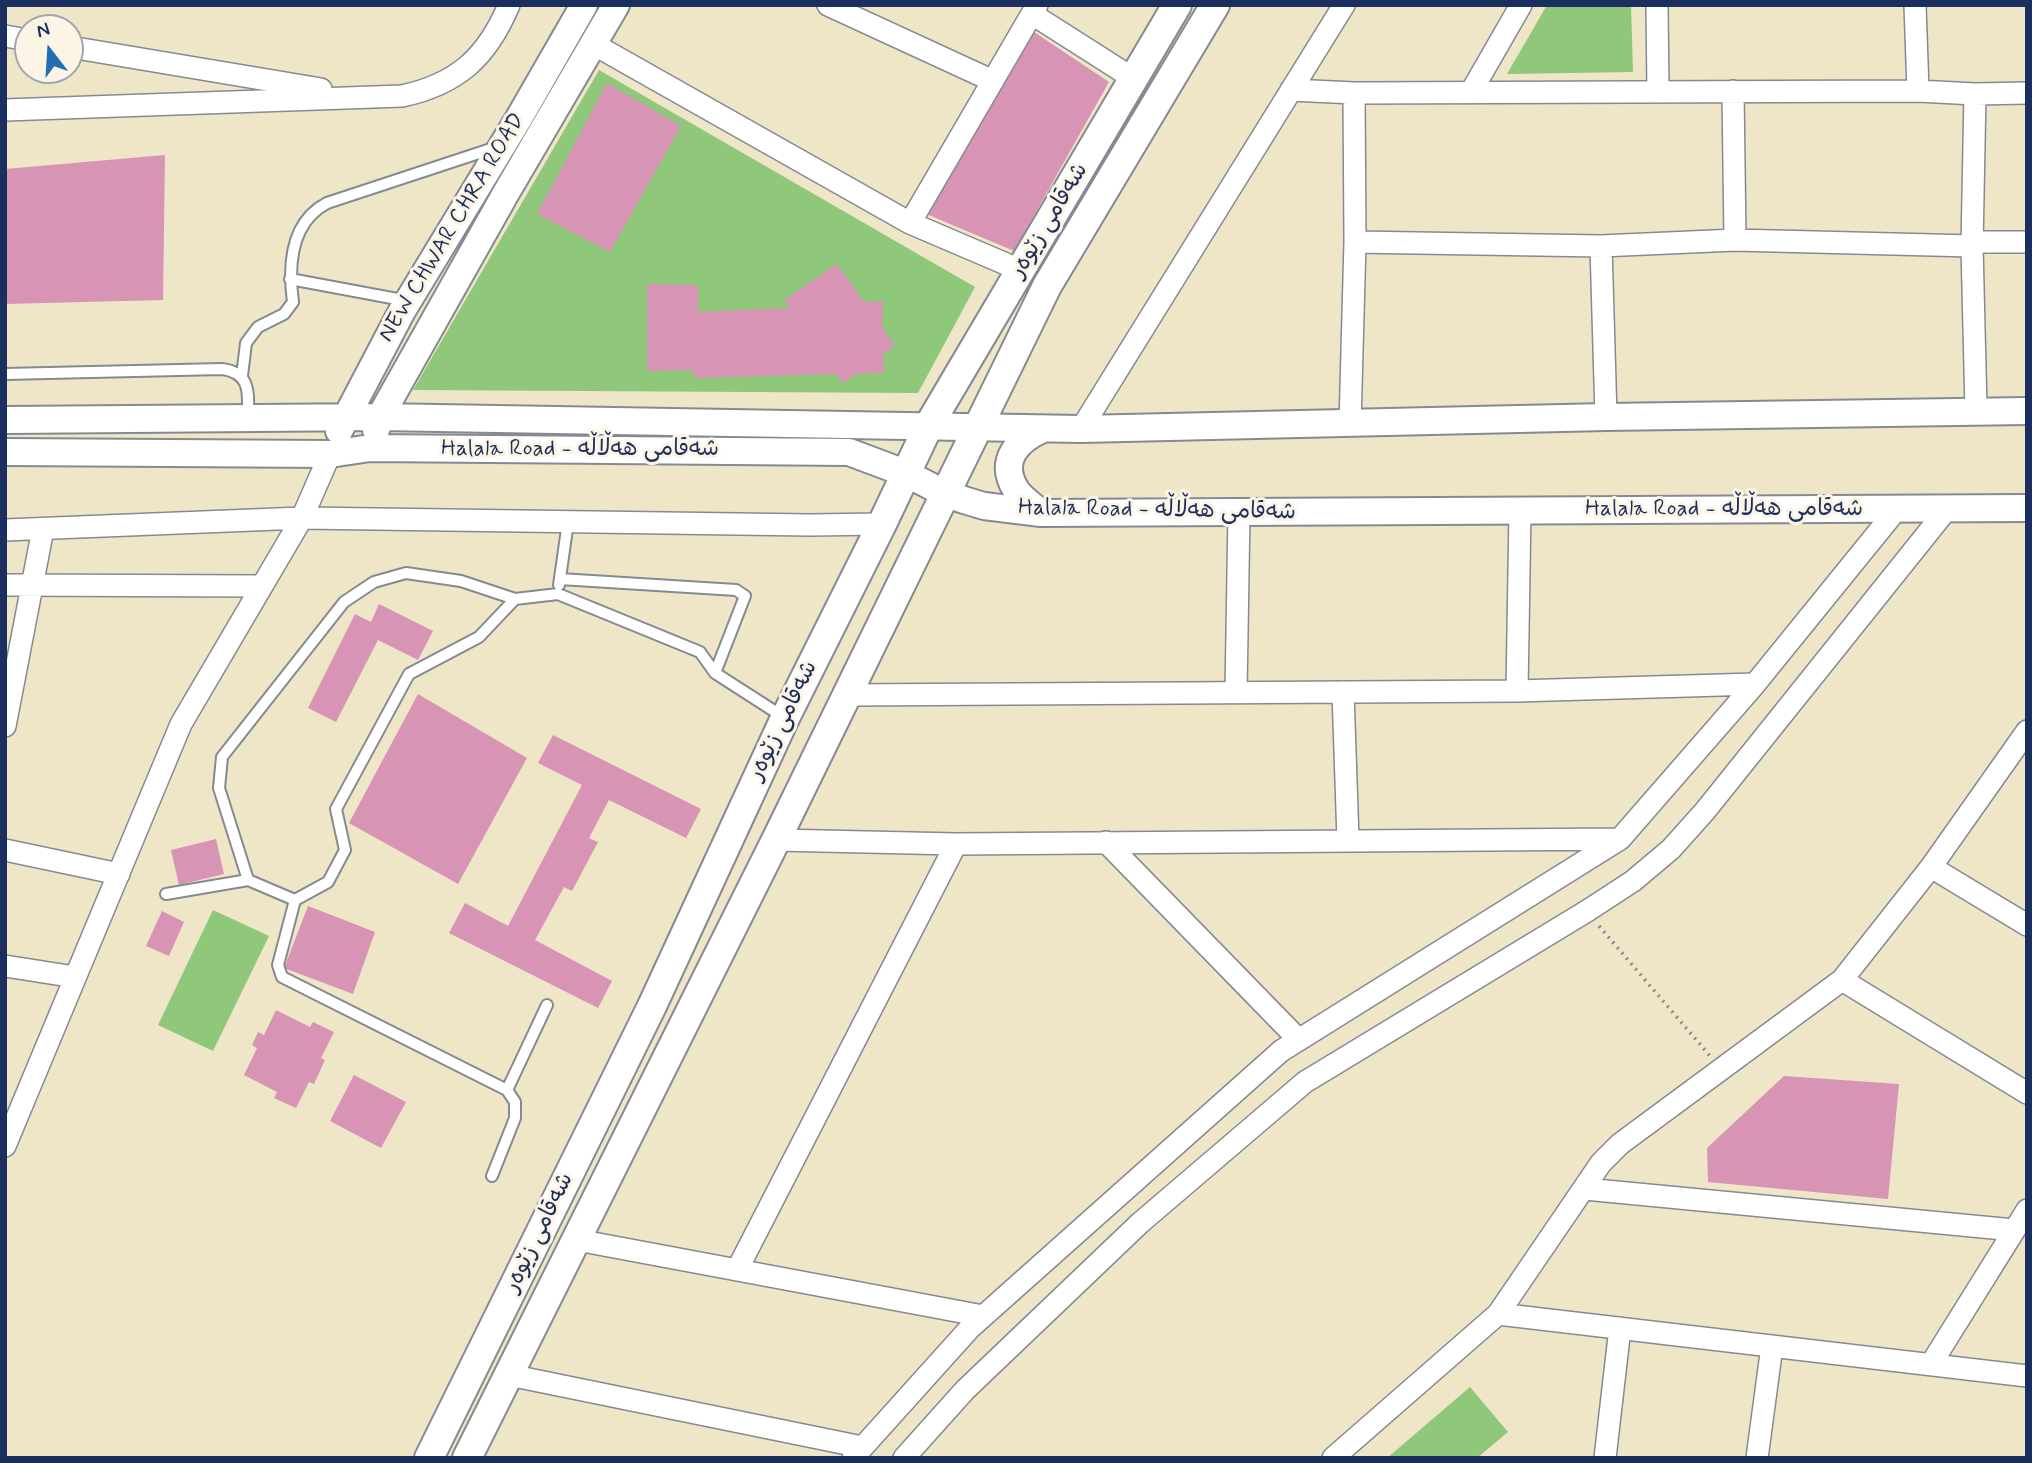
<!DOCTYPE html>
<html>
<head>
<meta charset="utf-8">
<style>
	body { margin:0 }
	#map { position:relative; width:2032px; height:1463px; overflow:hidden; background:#efe6c7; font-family:Mynerve,sans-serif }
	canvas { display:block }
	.frame { position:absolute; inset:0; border:7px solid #1b2f5e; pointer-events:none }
	.north { position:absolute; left:14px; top:14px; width:70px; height:70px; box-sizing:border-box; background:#fcf5e5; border:2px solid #a2a6af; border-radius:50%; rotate:343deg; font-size:19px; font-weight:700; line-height:28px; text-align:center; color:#1b2f5e }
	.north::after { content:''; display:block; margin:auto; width:24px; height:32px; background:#1f6fb2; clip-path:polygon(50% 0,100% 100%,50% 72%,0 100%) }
</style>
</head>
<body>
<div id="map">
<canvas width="2032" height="1463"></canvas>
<div class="frame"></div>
<div class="north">N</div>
</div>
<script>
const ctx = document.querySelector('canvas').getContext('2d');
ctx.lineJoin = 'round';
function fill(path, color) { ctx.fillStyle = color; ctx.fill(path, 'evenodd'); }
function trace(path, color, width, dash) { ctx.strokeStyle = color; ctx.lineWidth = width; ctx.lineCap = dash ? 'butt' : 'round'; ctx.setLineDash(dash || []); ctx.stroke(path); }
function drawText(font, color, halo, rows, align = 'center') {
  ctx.font = font + ' Mynerve,"Playpen Sans Arabic",sans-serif'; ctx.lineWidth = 6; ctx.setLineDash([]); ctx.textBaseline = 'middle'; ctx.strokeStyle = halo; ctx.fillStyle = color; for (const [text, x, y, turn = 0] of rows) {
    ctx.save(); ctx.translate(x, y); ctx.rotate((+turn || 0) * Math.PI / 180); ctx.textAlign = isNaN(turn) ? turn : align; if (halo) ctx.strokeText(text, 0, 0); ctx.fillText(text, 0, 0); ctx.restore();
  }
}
const green = new Path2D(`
	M1547,5H1631L1633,72L1507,74Z
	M599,70L975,287L918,393L413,390Z
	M213,910L269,936L213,1051L158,1025Z
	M1470,1387L1508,1432L1477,1458H1387Z`);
const building = new Path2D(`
	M1031,30L1109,82L1014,251L924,213Z
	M607,83L681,126L610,252L537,214Z
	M165,155L163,300L5,304V169Z
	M837,264L864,302L883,301L882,327L895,346L883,354L884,372L856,374L843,383L836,374L694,378L693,370L647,371V284L698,285V312L790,308L784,300Z
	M379,604L433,631L418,660L378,640L336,722L308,708L355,614L371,622Z
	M418,694L527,758L458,884L349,823Z
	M553,735L701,809L686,838L609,800L589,838L598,842L572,891L564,887L535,940L612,981L598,1008L449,933L465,903L508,926L582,785L538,763Z
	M216,839L224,874L179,885L171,850Z
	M308,906L375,932L353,994L284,968Z
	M162,911L184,922L169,956L146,946Z
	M276,1010L310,1027L313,1022L334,1032L321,1058L325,1060L314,1084L309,1082L296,1108L274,1098L277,1092L244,1075L257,1048L252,1045L258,1032L264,1035Z
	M354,1075L406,1102L381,1148L330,1121Z
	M1784,1076L1899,1084L1888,1199L1708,1182L1707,1148Z`);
const path = new Path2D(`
	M1599,926L1710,1056`);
const service = new Path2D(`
	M290,279L408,301
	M5,374L222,369C252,373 248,394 248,418
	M242,376L246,343L258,327L284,314L293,302C288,265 291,222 327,203L497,147
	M560,579L736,590L745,596L715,673
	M559,585L568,522
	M248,880L219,788L222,757L344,602L374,582L406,573L461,581L515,599
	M166,894L248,880L295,900L328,882L345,850L336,809L409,674L479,637L515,599L558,594L700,652L715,673L785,718
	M295,900L278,965L282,977L507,1090L515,1102V1118L492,1176
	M507,1090L547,1005`);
const minor = new Path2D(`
	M828,5L993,81
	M1657,5L1658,92
	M1915,5L1918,91
	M1032,14L1134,79
	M5,36L28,40
	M595,45L910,223L1020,270
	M70,47L321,89
	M1291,90L1354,93L1918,91L1975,94L2027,93
	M1733,91L1735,240
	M1471,92L1521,5
	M1975,94L1972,246L1976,410
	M5,110L402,96C458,84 487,57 509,5
	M910,223L1037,5
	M1355,242L1601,246L1735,240L1972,246
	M1972,242H2027
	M1601,246L1606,417
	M1350,424L1355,242L1354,93
	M1081,429L1344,5
	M5,530L302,518L810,525L882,524
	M5,585L262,586
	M1517,691L1520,511
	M1236,692L1239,513
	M1343,692L1348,840
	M846,695L1517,691L1755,684
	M5,726L43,529
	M776,840L956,844L1620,839
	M1106,842L1299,1040
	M5,850L119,874
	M1931,867L2027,925
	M5,966L75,977
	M1842,980L2027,1093
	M5,1146L181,724L302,518L330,454
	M1585,1189L2014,1230
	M577,1240L983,1316
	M737,1270L956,844
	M1498,1314L2027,1376
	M1931,1364L2027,1210
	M509,1375L862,1447
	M853,1458L970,1328L1281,1051L1620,839L1755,684L1897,509
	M904,1458L965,1390L1140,1223L1305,1082L1587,911L1633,881L1671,849L1705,811L1947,509
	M1333,1458L1498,1314L1601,1163L1620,1144L1842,980L1931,867L2027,731
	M1605,1458L1620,1328
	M1757,1458L1772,1346`);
const tertiary = new Path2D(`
	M5,420L380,417L1081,429L1606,417L2027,411
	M376,430L380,417L506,193L616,5
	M339,431L402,311L519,118L584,5
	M5,452L330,454L370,448L849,452L905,473L944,493L964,500L984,506L1041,513L2027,508
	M1041,513C1033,506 1021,498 1016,490C998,461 1017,440 1043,429`);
const secondary = new Path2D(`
	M429,1458L652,1006L785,718L882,524L929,425L1177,5
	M467,1458L776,840L1047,286L1215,5`);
const streetNames = [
	["شەقامی زێوەر",1050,221,-59],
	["NEW CHWAR CHRA ROAD",453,228,-59],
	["Halala Road - شەقامی هەڵاڵە",580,450],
	["Halala Road - شەقامی هەڵاڵە",1724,510],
	["Halala Road - شەقامی هەڵاڵە",1157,511,1],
	["شەقامی زێوەر",784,721,-64],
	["شەقامی زێوەر",540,1233,-64]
];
fill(green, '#8fc77b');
fill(building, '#d794b5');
trace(service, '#858a92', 14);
trace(minor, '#858a92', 24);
trace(tertiary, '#858a92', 30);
trace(secondary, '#858a92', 32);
trace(path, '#858a92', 3.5, [2, 5]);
trace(service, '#fff', 10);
trace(minor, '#fff', 21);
trace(tertiary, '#fff', 26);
trace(secondary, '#fff', 28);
drawText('23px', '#1b2f5e', '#fcf5e5', streetNames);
</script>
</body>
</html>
